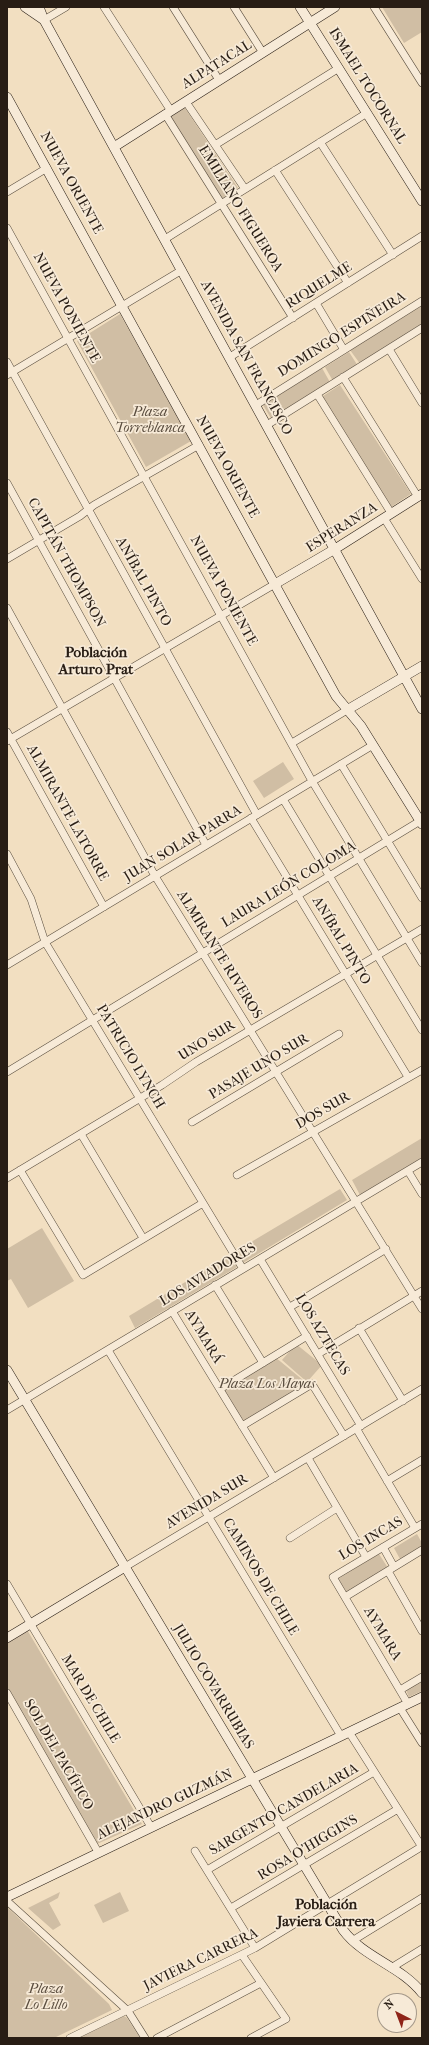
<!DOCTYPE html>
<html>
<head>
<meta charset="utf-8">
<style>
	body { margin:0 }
	#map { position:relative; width:429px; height:2045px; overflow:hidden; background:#f2dfc1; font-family:"IM FELL French Canon",serif }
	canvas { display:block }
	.frame { position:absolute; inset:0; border:8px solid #281d14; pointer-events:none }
	.north { position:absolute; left:377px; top:1993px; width:40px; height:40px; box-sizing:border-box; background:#f7ead7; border:1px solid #a49889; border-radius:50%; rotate:318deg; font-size:11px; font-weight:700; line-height:16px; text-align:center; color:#281d14 }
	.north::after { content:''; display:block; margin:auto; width:14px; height:18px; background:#8f2418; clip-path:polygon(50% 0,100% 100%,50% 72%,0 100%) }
</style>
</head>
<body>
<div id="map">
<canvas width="429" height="2045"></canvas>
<div class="frame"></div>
<div class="north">N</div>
</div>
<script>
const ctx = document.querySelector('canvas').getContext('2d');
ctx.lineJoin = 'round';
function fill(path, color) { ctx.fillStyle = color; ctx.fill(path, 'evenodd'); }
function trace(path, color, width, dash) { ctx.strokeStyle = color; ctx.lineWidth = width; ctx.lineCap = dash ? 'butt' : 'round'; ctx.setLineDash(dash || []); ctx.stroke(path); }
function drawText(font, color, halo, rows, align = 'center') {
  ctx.font = font + ' "IM FELL French Canon",serif'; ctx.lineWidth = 3.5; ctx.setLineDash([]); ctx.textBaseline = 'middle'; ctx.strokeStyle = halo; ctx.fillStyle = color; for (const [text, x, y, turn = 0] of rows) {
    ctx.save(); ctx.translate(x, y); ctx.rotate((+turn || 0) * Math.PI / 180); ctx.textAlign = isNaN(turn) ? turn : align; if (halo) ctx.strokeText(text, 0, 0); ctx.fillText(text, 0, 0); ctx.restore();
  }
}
const green = new Path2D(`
	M382,7H422V32L404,43Z
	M185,108L238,188L222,199L170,117Z
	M422,306V326L361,365L350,350Z
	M120,314L191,441L146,467L77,341Z
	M349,352L358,366L333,381L325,367Z
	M322,368L331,384L272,420L263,405Z
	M340,385L411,494L391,507L320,398Z
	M283,762L294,779L264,798L253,781Z
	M422,1138V1158L360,1195L352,1180Z
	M340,1189L347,1200L243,1263L236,1251Z
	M42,1228L74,1281L28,1308L11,1279L7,1281V1249Z
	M230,1255L237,1267L135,1328L129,1316Z
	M296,1344L322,1365L307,1382L282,1360Z
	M275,1357L309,1385L242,1424L221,1389Z
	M417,1534L422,1543V1547L400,1559L394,1548Z
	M379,1554L388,1568L347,1593L338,1579Z
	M26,1628L142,1824L97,1844L7,1687V1640Z
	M422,1680V1691L409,1697L406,1690Z
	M60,1892L58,1898L49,1903L61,1925L53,1930L28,1908Z
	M120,1892L129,1911L103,1923L94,1905Z
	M7,1907L109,2004L112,2010L54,2038H7Z
	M124,2016L127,2018L140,2038H78Z`);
const street = new Path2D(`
	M104,7L171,111
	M173,7L219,80
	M234,7L263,53
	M374,7L422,83
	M44,20L66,7
	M186,102L245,189
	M165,114L293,318
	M320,142L393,255
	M215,145L339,68
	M275,170L348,283
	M7,192L47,168
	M7,228L312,781L422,963
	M165,239L367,113
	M316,303L344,350
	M389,349L422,403
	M230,357L422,236
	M7,362L257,815
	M7,375L182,270
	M343,377L418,497
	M317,394L391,513
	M256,405L422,301
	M267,425L422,328
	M7,483L206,845
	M384,518L422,579
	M7,559L80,516L94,505L199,445
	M7,608L155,876L422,1309
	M7,732L104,907
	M7,741L275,584
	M292,743L347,710
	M341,764L422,898
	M283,799L422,1030
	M251,818L408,1077
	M7,854L31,899L45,942L243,1269
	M7,965L373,745
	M7,1072L420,821
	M192,1122L339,1034
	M81,1134L143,1238
	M20,1170L83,1275L203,1203
	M408,1171L422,1194
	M237,1175L422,1070
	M7,1178L162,1085L196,1062L422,929
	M260,1259L361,1426
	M215,1285L263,1363
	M290,1307L386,1249
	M172,1311L274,1478
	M359,1328L403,1401
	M108,1350L341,1736
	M318,1354L422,1291
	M220,1389L307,1336
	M7,1410L422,1162
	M242,1426L312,1384L344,1436
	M356,1428L415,1528
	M308,1458L366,1557
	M387,1481L422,1460
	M290,1538L337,1508
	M383,1547L394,1567
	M125,1567L422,1389
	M388,1571L422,1631
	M7,1584L151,1827
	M345,1597L422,1550
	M400,1690L422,1677
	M7,1693L98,1852
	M408,1704L333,1577L422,1524
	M400,1708L422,1743
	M349,1732L422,1847
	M195,1851L255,1948
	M207,1870L374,1772
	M7,1901L128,2011L145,2038
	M231,1908L398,1809
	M352,1941L422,1898
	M242,1955L286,2019L251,2038
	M391,1968L422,1949
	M70,2038L255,1948L421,1847
	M157,2038L261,1983`);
const secondary = new Path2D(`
	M25,7L44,20
	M39,7L44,20L422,709
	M300,7L422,201
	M7,97L336,696L361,726L422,824
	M114,147L335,7
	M275,584L335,549L422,494
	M347,710L422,666
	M7,1370L343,1930C364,1958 401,1966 422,1993
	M7,1638L125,1567
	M7,1897L422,1697`);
const streetNames = [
	["ALPATACAL",217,65,-32],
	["ISMAEL TOCORNAL",367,86,58],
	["NUEVA ORIENTE",71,183,61],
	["EMILIANO FIGUEROA",240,209,58],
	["RIQUELME",319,286,-32],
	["NUEVA PONIENTE",66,308,61],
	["DOMINGO ESPIÑEIRA",342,335,-32],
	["AVENIDA SAN FRANCISCO",246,358,61],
	["NUEVA ORIENTE",227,467,61],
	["ESPERANZA",342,528,-32],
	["CAPITÁN THOMPSON",66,563,61],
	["ANÍBAL PINTO",143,582,61],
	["NUEVA PONIENTE",223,591,61],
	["ALMIRANTE LATORRE",67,813,61],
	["JUAN SOLAR PARRA",183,844,-31],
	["LAURA LEÓN COLOMA",289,885,-31],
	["ANÍBAL PINTO",341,941,59],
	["ALMIRANTE RIVEROS",219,955,58],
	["UNO SUR",207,1041,-32],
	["PATRICIO LYNCH",130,1057,59],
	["PASAJE UNO SUR",259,1067,-31],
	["DOS SUR",323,1111,-30],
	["LOS AVIADORES",208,1275,-31],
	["LOS AZTECAS",322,1335,59],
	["AYMARÁ",203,1337,59],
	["AVENIDA SUR",207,1502,-31],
	["LOS INCAS",371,1539,-31],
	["CAMINOS DE CHILE",260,1577,59],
	["AYMARA",382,1634,59],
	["JULIO COVARRUBIAS",213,1687,59],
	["MAR DE CHILE",90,1699,59],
	["SOL DEL PACÍFICO",58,1755,60],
	["ALEJANDRO GUZMÁN",165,1805,-25],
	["SARGENTO CANDELARIA",284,1810,-30],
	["ROSA O'HIGGINS",308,1848,-31],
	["JAVIERA CARRERA",201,1960,-26]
];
const parkNames = [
	["Plaza",150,413],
	["Torreblanca",150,429],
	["Plaza Los Mayas",267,1385],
	["Plaza",46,1990],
	["Lo Lillo",46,2006]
];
const neighbourhoodNames = [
	["Población",96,653],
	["Arturo Prat",96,670],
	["Población",326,1905],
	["Javiera Carrera",326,1922]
];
fill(green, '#d0bea4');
trace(street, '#5a4e3f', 8);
trace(secondary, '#281d14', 10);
trace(street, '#f7ead7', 7);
trace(secondary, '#f7ead7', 9);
drawText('14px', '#281d14', '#f7ead7', streetNames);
drawText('italic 14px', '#5a4d3f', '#f7ead7', parkNames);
drawText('bold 15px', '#281d14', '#f7ead7', neighbourhoodNames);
</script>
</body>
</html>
